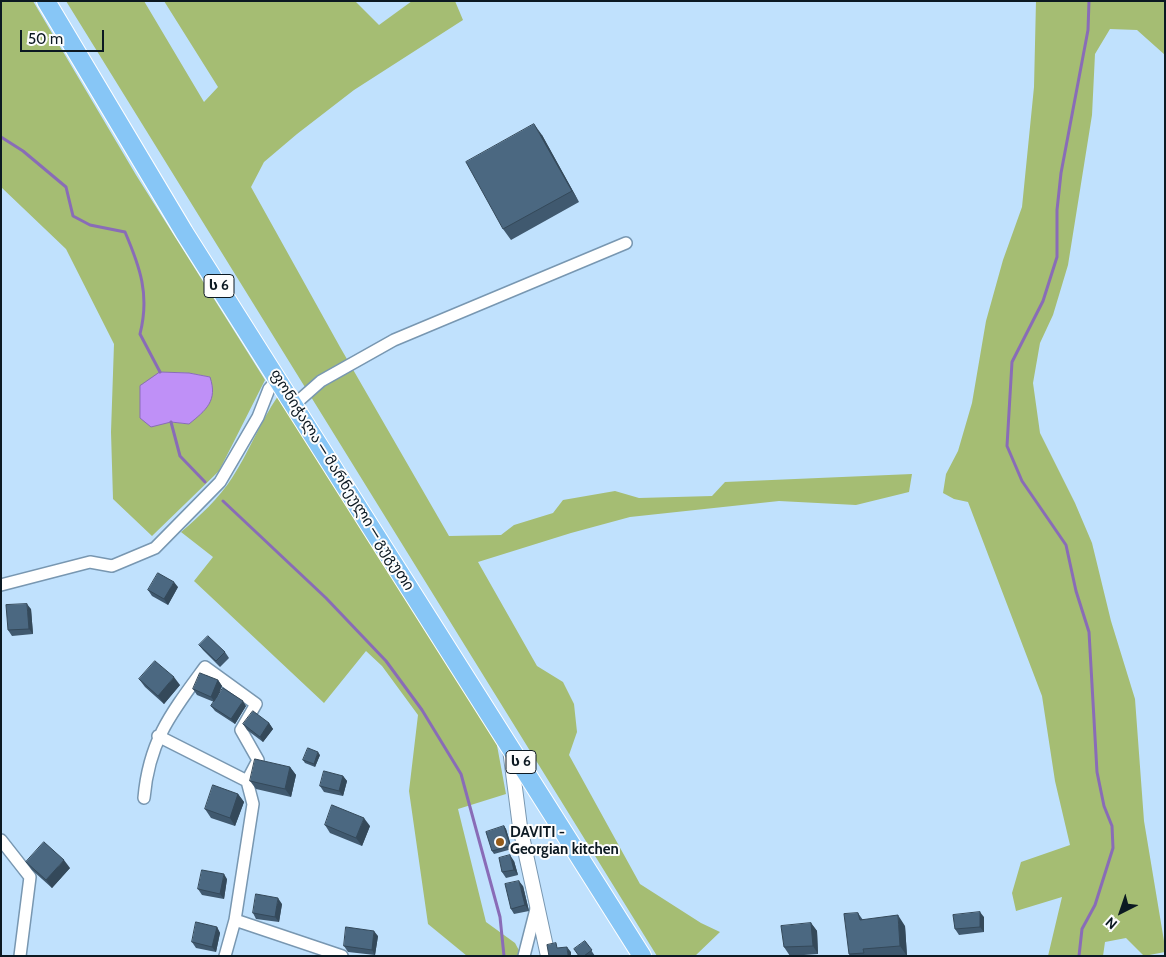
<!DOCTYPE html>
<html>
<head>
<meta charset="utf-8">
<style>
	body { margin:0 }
	#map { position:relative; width:1166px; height:957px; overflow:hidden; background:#c0e1fd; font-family:Cabin,sans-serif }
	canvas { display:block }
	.frame { position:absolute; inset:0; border:2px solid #0c1922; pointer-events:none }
	.north { position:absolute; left:1096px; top:887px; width:50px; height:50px; -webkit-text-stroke:4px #fdfdfd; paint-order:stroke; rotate:221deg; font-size:14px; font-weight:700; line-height:20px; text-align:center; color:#0c1922 }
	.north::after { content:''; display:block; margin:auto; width:18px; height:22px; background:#0c1922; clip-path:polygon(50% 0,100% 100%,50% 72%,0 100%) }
	.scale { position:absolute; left:20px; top:30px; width:84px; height:22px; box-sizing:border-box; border:2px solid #0c1922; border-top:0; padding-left:6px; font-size:15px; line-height:18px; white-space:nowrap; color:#0c1922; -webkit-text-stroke:4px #fdfdfd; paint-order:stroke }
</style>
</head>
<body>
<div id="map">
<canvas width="1166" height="957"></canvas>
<div class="frame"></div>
<div class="north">N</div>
<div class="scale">50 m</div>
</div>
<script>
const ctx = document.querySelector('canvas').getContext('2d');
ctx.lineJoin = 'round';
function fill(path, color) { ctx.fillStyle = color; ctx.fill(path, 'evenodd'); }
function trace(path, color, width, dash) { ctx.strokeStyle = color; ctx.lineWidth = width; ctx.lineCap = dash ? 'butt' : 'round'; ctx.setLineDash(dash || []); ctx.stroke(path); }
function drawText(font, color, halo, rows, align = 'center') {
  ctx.font = font + ' Cabin,"Noto Sans Georgian",sans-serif'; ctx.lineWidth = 4; ctx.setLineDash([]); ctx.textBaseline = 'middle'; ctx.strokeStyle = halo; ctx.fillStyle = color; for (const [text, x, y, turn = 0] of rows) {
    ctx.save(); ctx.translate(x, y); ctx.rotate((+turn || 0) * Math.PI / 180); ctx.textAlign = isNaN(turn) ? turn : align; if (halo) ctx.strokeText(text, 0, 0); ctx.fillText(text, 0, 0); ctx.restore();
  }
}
const green = new Path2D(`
	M1,1H33L136,175L265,380L219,471L152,536L113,499L111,432L114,344L66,249L1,187ZM161,372L189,373L210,377L189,424L171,422Z
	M66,1H144L204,102L218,87L164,1H355L379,25L412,1H455L463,20L354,90L297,134L264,162L251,187L340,347L449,536L501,535L514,525L553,513L563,500L615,491L639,498L712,496L725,482L912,474L909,492L856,505L779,501L630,517L571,533L478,562L537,666L563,682L574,704L577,732L569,755L640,884L701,923L720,932L695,956H657Z
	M1036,1H1165V55L1137,30L1110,29L1095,54L1092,115L1068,265L1053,315L1040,343L1033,383L1040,433L1075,503L1092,543L1111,621L1135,699L1144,821L1165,947V952L1144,956L1126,938L1105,942L1103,956H1048L1062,897L1016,911L1012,893L1021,862L1070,845L1055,781L1042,696L968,502L954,499L943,493L946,474L958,451L972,403L986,321L1003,260L1022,207L1034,87Z
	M278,396L496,740L506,794L458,809L486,922L515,943L522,956H467L428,924L409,791L418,715L382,666L366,651L324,703L194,581L213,557L181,532C199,517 219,498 232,478C249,452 260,422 278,396Z`);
const water = new Path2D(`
	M160,372L189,373L210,377C218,401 206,410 189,424L171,422L151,427L140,418V386Z`);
const stream = new Path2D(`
	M1,137L23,151L66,187L73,216L90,225L125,232C140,267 150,295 140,334L160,372
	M171,422L180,456L205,482
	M223,501L326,598L386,661L422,710L461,774L500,917L504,956
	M1079,956L1082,929L1095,905L1113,848L1112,826L1104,806L1097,772L1089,632L1076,591L1066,545L1022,481L1007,446L1012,362L1043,301L1057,257V210L1061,173L1088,30L1089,1`);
const minor = new Path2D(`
	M295,404L321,381L394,340L626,243
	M1,585L90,562L112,566L155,548L220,482L258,417L269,389L278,379
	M158,736L247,781
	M144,798C149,740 172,712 205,667L256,704L241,730L258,760L247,781L253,804L235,920L225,956
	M1,840L30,877L20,956
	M235,920L342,956
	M524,956L536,909`);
const tertiary = new Path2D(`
	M510,749L520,827L548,956`);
const trunk = new Path2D(`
	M46,1L184,232L642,956`);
const wall = new Path2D(`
	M542,135L579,202L511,240L503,229Z
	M178,587L168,605L152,596L148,590Z
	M31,609L33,634L12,636L8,630Z
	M199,645L225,652L229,658L220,667L203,650Z
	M139,679L180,685L164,704L145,687Z
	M218,680L222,686L218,696L246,706L235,724L215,711L211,706L214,702L197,695L193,689Z
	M269,723L273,729L263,742L247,730L243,724Z
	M320,755L315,767L305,763L303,760Z
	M290,767L296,775L291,797L256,789L250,781Z
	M343,776L347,781L343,796L324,792L320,786Z
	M238,794L244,802L235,826L211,818L205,809Z
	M325,825L370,826L362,846L330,833Z
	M504,826L506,829L512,849L494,854L492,851Z
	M514,861L518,875L506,878L502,872Z
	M26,862L70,868L52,888L32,870Z
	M227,879L224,899L202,895L198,889Z
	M523,886L529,911L514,914L511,909Z
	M282,904L279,922L256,919L253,913Z
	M858,913L863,920L905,926L907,956H850L849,954Z
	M984,917V932L959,935L955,929Z
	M811,923L817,931L818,954L790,956L784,947Z
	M217,927L220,933L216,952L196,948L192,942Z
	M378,936L375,955L348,952L344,946Z
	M585,941L595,956H579Z`);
const shadedWall = new Path2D(`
	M534,124L542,135L579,202L572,191Z
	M174,582L178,587L168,605L164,599Z
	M27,604L31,609L33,634L29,629Z
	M174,677L180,685L164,704L158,696Z
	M218,680L222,686L215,702L211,697Z
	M243,701L246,706L235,724L231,719Z
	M269,723L273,729L263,742L260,737Z
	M318,752L320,755L315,767L314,764Z
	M290,767L296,775L291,797L285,789Z
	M343,776L347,781L343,796L339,791Z
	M238,794L244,802L235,826L230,818Z
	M364,818L370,826L362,846L356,838Z
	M504,826L506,829L512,849L510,846Z
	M510,855L514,861L518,875L514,870Z
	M64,860L70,868L52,888L46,880Z
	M224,874L227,879L224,899L220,894Z
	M519,881L523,886L529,911L525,905Z
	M278,898L282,904L279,922L275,917Z
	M980,912L984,917V932L980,927Z
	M898,915L905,926L907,956L900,946Z
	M811,923L817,931L818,954L813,946Z
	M217,927L220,933L216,952L212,947Z
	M374,931L378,936L375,955L372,950Z
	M567,947L571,952V956H568Z`);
const building = new Path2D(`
	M534,124L572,191L503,229L466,162Z
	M158,573L174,582L164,599L148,590Z
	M27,604L29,629L8,630L6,605Z
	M208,636L225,652L216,661L199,645Z
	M155,661L174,677L158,696L139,679Z
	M200,673L218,680L211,697L193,689Z
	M223,688L243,701L231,719L211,706Z
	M253,711L269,723L260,737L243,724Z
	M308,748L318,752L314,764L303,760Z
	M255,759L290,767L285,789L250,781Z
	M324,771L343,776L339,791L320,786Z
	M213,785L238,794L230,818L205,809Z
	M332,805L364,818L356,838L325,825Z
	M504,826L510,846L492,851L486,832Z
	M44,842L64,860L46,880L26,862Z
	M510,855L514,870L502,872L499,858Z
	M202,870L224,874L220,894L198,889Z
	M519,881L525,905L511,909L505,884Z
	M256,894L278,898L275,917L253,913Z
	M980,912V927L955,929L953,915Z
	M858,913L860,920L898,915L900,946L863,949L864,953L849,954L844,914Z
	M196,922L217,927L212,947L192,942Z
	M811,923L813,946L784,947L781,926Z
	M346,927L374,931L372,950L344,946Z
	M585,941L592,950L584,956H579L574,949Z
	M556,943L557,948L567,947L568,956H549L547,945Z`);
const markers = [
	[500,842,5,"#955b19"]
];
const shields = [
	[219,286,30],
	[521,762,30]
];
const shieldNames = [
	["ს 6",219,286],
	["ს 6",521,762]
];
const streetNames = [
	["ფონიჭალა — მარნეული — გუგუთი",342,480,58]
];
const poiNames = [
	["DAVITI -",510,833],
	["Georgian kitchen",510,850]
];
fill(green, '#a5bd73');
fill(water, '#bf90f7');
trace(water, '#896cb7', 1);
trace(stream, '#896cb7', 3);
trace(minor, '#7897b1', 14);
trace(tertiary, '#7897b1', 16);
trace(trunk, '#fff', 20);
trace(minor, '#fff', 11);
trace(tertiary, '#fff', 14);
trace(trunk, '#87c6f6', 18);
fill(wall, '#40596f');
fill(shadedWall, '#34495a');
fill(building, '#4b6881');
trace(building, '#34495a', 1);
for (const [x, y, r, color] of markers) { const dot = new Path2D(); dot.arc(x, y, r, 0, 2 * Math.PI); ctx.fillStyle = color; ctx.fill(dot); trace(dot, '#fdfdfd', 2); }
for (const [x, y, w] of shields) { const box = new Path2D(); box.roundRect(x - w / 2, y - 11.5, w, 23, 4); ctx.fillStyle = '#fdfdfd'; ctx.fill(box); trace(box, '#0c1922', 1); }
drawText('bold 14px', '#0c1922', null, shieldNames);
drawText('15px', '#0c1922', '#fdfdfd', streetNames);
drawText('bold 15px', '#0c1922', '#fdfdfd', poiNames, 'left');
</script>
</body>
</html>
